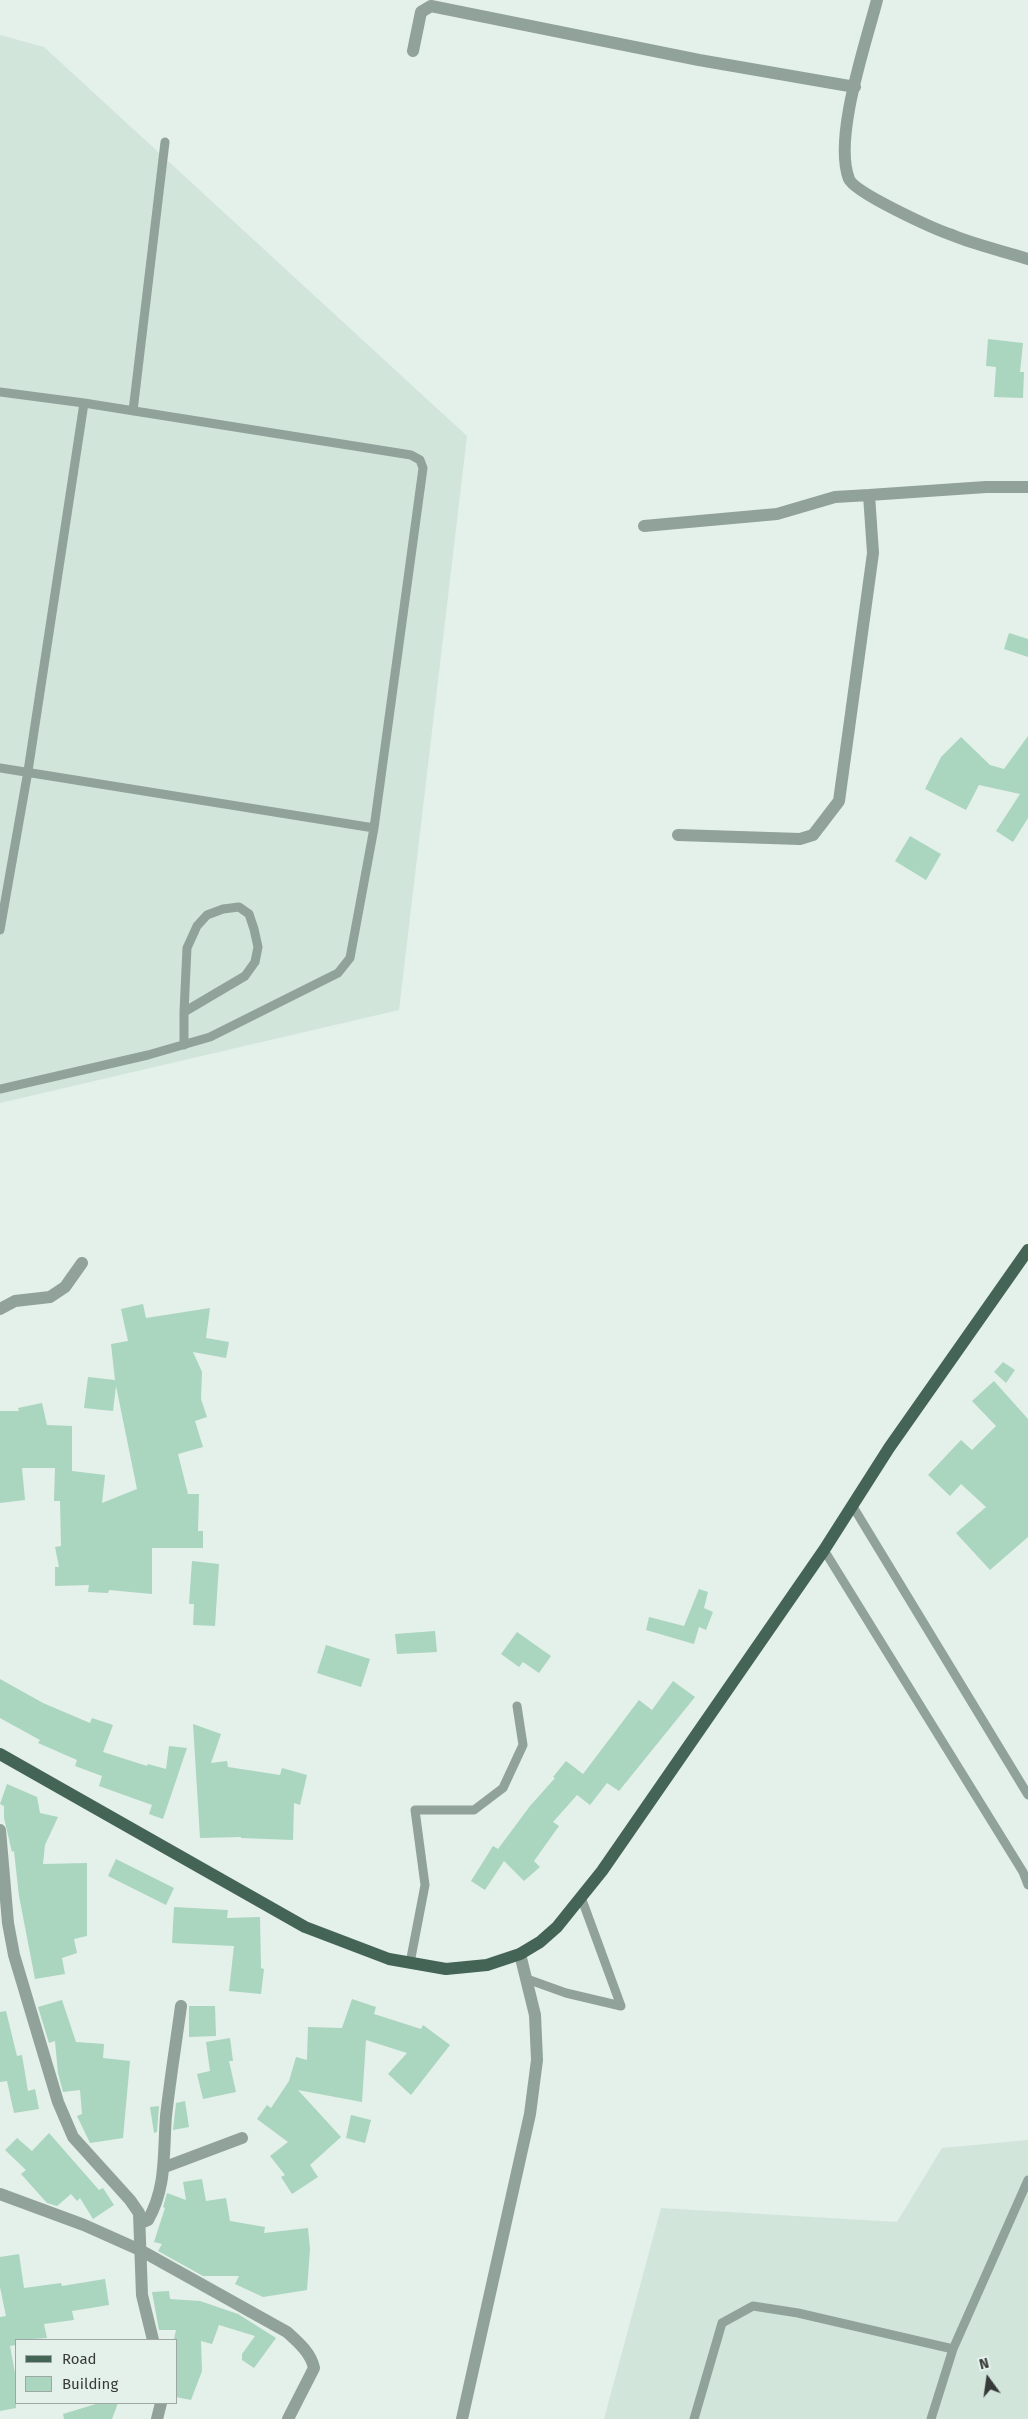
<!DOCTYPE html>
<html>
<head>
<meta charset="utf-8">
<style>
	body { margin:0 }
	#map { position:relative; width:1028px; height:2419px; overflow:hidden; background:#e4f0ea; font-family:"Fira Sans",sans-serif }
	canvas { display:block }
	.legend { position:absolute; left:15px; top:2339px; width:162px; height:65px; box-sizing:border-box; background:#e4f0ea; border:1px solid #9ea7a3; margin:0; padding:6px 9px; list-style:none; font-size:15px; color:#363a38 }
	.legend li { display:flex; align-items:center; gap:10px; height:25px }
	.legend b { width:25px; border:1px solid #9ea7a3 }
	.north { position:absolute; left:963px; top:2354px; width:50px; height:50px; -webkit-text-stroke:4px #e4f0ea; paint-order:stroke; rotate:346deg; font-size:14px; font-weight:700; line-height:20px; text-align:center; color:#363a38 }
	.north::after { content:''; display:block; margin:auto; width:18px; height:22px; background:#363a38; clip-path:polygon(50% 0,100% 100%,50% 72%,0 100%) }
</style>
</head>
<body>
<div id="map">
<canvas width="1028" height="2419"></canvas>
<ul class="legend">
<li><b style="height:6px;background:#446455"></b>Road</li>
<li><b style="height:14px;background:#aad5bf"></b>Building</li>
</ul>
<div class="north">N</div>
</div>
<script>
const ctx = document.querySelector('canvas').getContext('2d');
ctx.lineJoin = 'round';
function fill(path, color) { ctx.fillStyle = color; ctx.fill(path, 'evenodd'); }
function trace(path, color, width, dash) { ctx.strokeStyle = color; ctx.lineWidth = width; ctx.lineCap = dash ? 'butt' : 'round'; ctx.setLineDash(dash || []); ctx.stroke(path); }
const built = new Path2D(`
	M0,35L44,47L467,436L399,1010L0,1103Z
	M1028,2140V2419H604L661,2208L897,2222L942,2148Z`);
const building = new Path2D(`
	M988,339L1023,343L1020,372H1024L1023,398L994,397L996,367L986,366Z
	M1009,633L1028,639V657L1004,649Z
	M1028,736V818L1013,842L996,831L1020,794L979,785L966,810L925,789L941,757L961,737L990,765L1004,769Z
	M910,836L941,854L926,880L895,861Z
	M143,1304L146,1318L210,1308L206,1338L229,1342L226,1358L193,1352L202,1372L201,1399L207,1417L195,1421L203,1447L178,1454L188,1494H199L198,1531H203V1548H152V1594L109,1590L108,1593L88,1592L89,1585L55,1586V1567H59L55,1547L61,1546L60,1501H54L55,1468H22L25,1500L0,1503V1411H19L18,1408L42,1403L47,1425L72,1426V1471L105,1475L102,1503L137,1489L116,1386L113,1411L84,1408L88,1377L115,1380L111,1344L128,1341L121,1309Z
	M1003,1362L1015,1370L1006,1383L994,1372Z
	M994,1381L1028,1419V1537L990,1570L956,1533L986,1507L961,1484L950,1496L928,1475L961,1440L972,1450L996,1426L972,1401Z
	M192,1561L219,1564L215,1626L193,1625L194,1604H189Z
	M699,1589L708,1592L704,1608L713,1612L706,1630L699,1627L694,1644L646,1630L649,1617L684,1626Z
	M435,1631L437,1652L397,1654L395,1634Z
	M517,1632L551,1656L539,1673L523,1662L519,1667L501,1654Z
	M326,1645L370,1659L361,1687L317,1673Z
	M0,1679L43,1703L90,1723L92,1718L113,1725L103,1752L147,1766L148,1764L166,1769L169,1746L187,1748L163,1819L149,1814L152,1805L99,1786L102,1776L75,1766L77,1760L38,1743L40,1740L0,1718Z
	M673,1681L695,1697L619,1791L607,1783L590,1805L577,1795L553,1822L559,1826L534,1861L540,1867L524,1881L504,1861L485,1890L471,1881L493,1846L498,1849L530,1806L555,1778L553,1777L566,1761L583,1774L639,1700L652,1710Z
	M193,1724L221,1734L211,1763L227,1761L228,1767L280,1775L282,1768L307,1775L300,1805L294,1803L293,1840L241,1838V1837L200,1838Z
	M7,1784L37,1797L40,1813L58,1817L45,1845L43,1864L87,1863V1936L74,1939L77,1953L62,1958L65,1974L35,1979L19,1896L14,1851L12,1852L4,1818V1806L0,1804Z
	M116,1859L174,1888L166,1905L108,1876Z
	M174,1907L228,1910L227,1918L260,1917L261,1968L264,1969L261,1994L229,1991L234,1946L172,1943Z
	M352,1999L376,2007L374,2014L421,2029L423,2025L450,2045L411,2095L388,2074L407,2053L366,2040L362,2102L298,2090L341,2137L310,2165L318,2177L292,2194L281,2177L285,2175L270,2156L288,2142L257,2119L267,2105L271,2108L289,2081L296,2057L307,2060L308,2027L342,2028Z
	M62,2000L76,2042L104,2044L103,2058L130,2061L123,2138L90,2143L77,2116L82,2114L80,2090L63,2092L58,2073L55,2041L49,2043L38,2007Z
	M189,2006H215L216,2036L189,2037Z
	M6,2011L17,2056L22,2055L28,2091L35,2089L39,2109L14,2113L7,2081L0,2082V2012Z
	M230,2038L233,2061H229L236,2092L203,2099L197,2074L210,2071L206,2042Z
	M185,2101L189,2127L173,2130L176,2103Z
	M159,2106L157,2132L154,2133L150,2107Z
	M351,2115L371,2120L365,2143L346,2138Z
	M49,2133L99,2190L103,2188L114,2205L93,2219L80,2198L77,2201L71,2194L57,2206L47,2203L21,2174L26,2170L5,2150L17,2138L32,2151Z
	M202,2179L206,2201L226,2198L230,2221L265,2227L264,2233L308,2228L310,2249L307,2290L263,2297L235,2284L239,2276H203L158,2251L162,2244L154,2242L165,2208L163,2207L167,2193L186,2200L183,2182Z
	M19,2254L24,2288L61,2283L62,2286L105,2279L109,2305L72,2311L74,2320L44,2324L47,2338L16,2340V2345L10,2346L16,2379V2408L0,2411V2317L6,2316L0,2287V2257Z
	M169,2291L170,2299L200,2301L238,2314L276,2338L254,2368L242,2360V2354L255,2336L219,2325L212,2344L201,2341L202,2371L191,2400L176,2397V2339H174L176,2330H159L152,2292Z
	M99,2403H118L112,2419H64L63,2414Z`);
const lane = new Path2D(`
	M0,392L84,403L411,455L420,460L423,468L374,828L350,958L338,973L210,1037L148,1055L0,1089
	M133,411L165,142
	M0,768L374,828
	M0,930L28,771L84,403
	M184,1045V1012L187,948L197,926L207,915L223,909L239,907L249,914L254,929L258,947L255,962L245,976L184,1012
	M852,1505L1028,1795
	M824,1550L1023,1872L1028,1885
	M581,1897L621,2006
	M410,1963L425,1885L415,1810H474L503,1788L523,1745L517,1706
	M527,1979L566,1993L621,2006
	M694,2419L722,2323L753,2306L798,2313L953,2349
	M931,2419L953,2349L1028,2180`);
const street = new Path2D(`
	M877,0C866,43 833,138 849,179C855,193 934,229 952,235C976,245 1003,251 1028,259
	M413,51L421,12L431,6L699,60L855,87
	M644,526L777,514L835,497L869,495
	M678,835L800,839L813,835L839,801L873,553L869,495L986,487H1028
	M0,1309L15,1301L50,1297L65,1287L82,1263
	M0,1830L8,1923L14,1955L58,2102L73,2137L130,2200L139,2213L142,2295L153,2340
	M165,2167L242,2138
	M0,2194L84,2225L140,2250L287,2332C298,2342 311,2353 314,2368L288,2419
	M141,2223L148,2220C167,2187 163,2153 166,2116C170,2080 176,2043 181,2006
	M157,2419L161,2403
	M462,2419L530,2114L537,2060L535,2015L520,1954`);
const primary = new Path2D(`
	M0,1754L305,1927L389,1959L446,1969L487,1965L520,1954L540,1942L557,1927L602,1871L824,1550L889,1448L1028,1250`);
fill(built, '#d2e5db');
fill(building, '#aad5bf');
trace(lane, '#90a299', 9);
trace(street, '#90a299', 12);
trace(primary, '#446455', 12);
</script>
</body>
</html>
